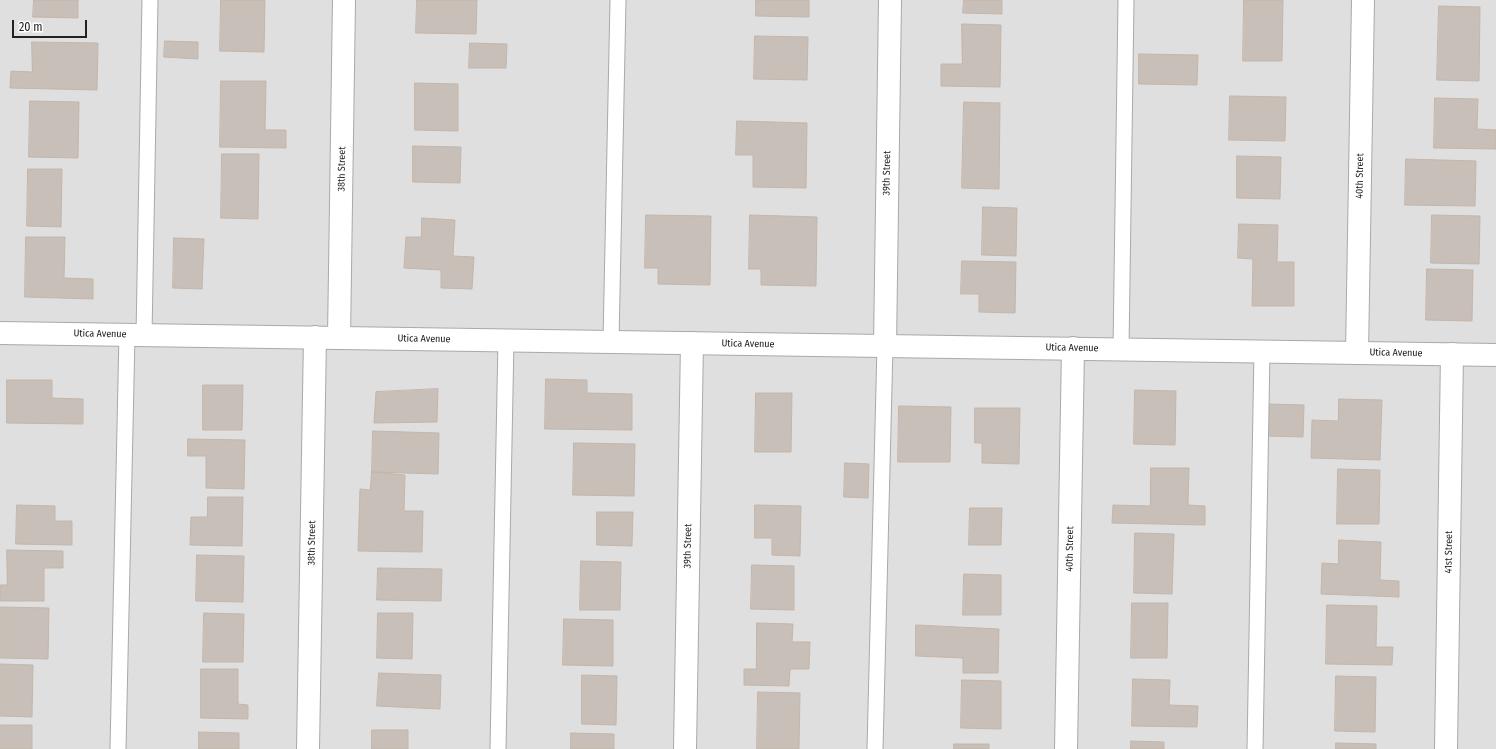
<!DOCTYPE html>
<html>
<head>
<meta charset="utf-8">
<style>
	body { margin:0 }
	#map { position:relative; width:1496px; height:749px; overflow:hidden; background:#f2efe9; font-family:"Fira Sans Condensed",sans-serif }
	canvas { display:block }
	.scale { position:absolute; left:12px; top:20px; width:75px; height:18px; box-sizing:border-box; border:2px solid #222; border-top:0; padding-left:5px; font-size:12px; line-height:14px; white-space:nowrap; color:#222; -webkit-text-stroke:3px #fff; paint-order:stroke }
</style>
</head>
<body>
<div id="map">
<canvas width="1496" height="749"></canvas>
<div class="scale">20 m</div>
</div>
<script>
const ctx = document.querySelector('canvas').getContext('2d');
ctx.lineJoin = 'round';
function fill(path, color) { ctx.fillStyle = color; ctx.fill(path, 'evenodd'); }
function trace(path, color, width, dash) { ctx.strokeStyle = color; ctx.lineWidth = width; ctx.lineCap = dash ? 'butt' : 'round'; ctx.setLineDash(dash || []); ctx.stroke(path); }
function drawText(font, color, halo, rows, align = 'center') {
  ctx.font = font + ' "Fira Sans Condensed",sans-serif'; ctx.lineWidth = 3; ctx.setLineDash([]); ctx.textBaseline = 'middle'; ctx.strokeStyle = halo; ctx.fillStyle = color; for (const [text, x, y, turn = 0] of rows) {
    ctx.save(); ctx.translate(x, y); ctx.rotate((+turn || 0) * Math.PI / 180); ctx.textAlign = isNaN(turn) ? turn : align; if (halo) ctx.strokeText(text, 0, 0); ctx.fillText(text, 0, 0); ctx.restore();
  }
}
const residential = new Path2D(`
	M0,0H1496V749H0Z`);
const building = new Path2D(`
	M34,0H78V18L33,17Z
	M221,0H265L264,52L220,51Z
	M417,0H477L476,34L416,33Z
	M756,0H809V17L756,16Z
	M964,0H1002V14L963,13Z
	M1244,0H1283L1282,61H1243Z
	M1439,6L1480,7L1479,81L1437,80Z
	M962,24L1001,25L1000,87L941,86V64H962Z
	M755,36L808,37L807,80L754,79Z
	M165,41L198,42V59L164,57Z
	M32,42L98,43L97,90L10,88L11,71L32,72Z
	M470,43L507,44L506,68H469Z
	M1139,54L1198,55L1197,85L1139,84Z
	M221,81H266L265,130H286V148L220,147Z
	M415,83L458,84V131L415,130Z
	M1230,96L1286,97L1285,141L1229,140Z
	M1435,98L1478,99L1477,129L1496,130V149L1434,148Z
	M30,101L79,102L78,158L29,157Z
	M964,102L1000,103L999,189L962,188Z
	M737,121L807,123L806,188L753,187V155H736Z
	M413,146L461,147L460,183L413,182Z
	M222,154H259L258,219L221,218Z
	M1237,156L1281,157L1280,199L1237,198Z
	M1406,159L1476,161L1475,206L1405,205Z
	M28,169H62L61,227L27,226Z
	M983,207L1017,208L1016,256L982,255Z
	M646,215L711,216L710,285L658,284V268H645Z
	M750,215L817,217L816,286L761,285V269H749Z
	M1432,215L1480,216L1479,264L1431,263Z
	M422,218L455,220L453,256L474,257L472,289L441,288V270L404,268L406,237H421Z
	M1239,224L1278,225L1277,262H1294V306H1252L1253,259L1238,258Z
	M26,237H65L64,278L93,279V299L25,297Z
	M174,238L204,239L202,289L173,288Z
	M962,261L1016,262L1015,313L979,312V294H961Z
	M1427,269L1473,270L1472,321L1426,320Z
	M546,379L587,380V393L632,394V430L545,429Z
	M7,380H52V398L83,399V424L7,423Z
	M203,385H243L242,430H203Z
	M438,389L437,422L374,423L376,392Z
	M1135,390L1176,391L1175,445L1134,444Z
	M756,393H792L791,452H755Z
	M1339,399L1382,400L1380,460L1311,458L1312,420L1338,421Z
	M1268,404L1304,405L1303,437L1268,436Z
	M899,406L951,407L950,462H898Z
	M975,408H1020L1019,464L982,463V443H975Z
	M373,431L439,433L438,474L372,472Z
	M188,439L245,440L244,489L206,488V456H188Z
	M574,443L635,444L634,496L573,495Z
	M845,463L869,464L868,498L844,497Z
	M1151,468H1189L1188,505L1205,506V525L1112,523L1113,505L1150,506Z
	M1338,469L1380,470L1379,524H1337Z
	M372,472L405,475L404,511H423L422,552L358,551L360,489L370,490Z
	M208,497H243L242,546L190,545L191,517H207Z
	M17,505L55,506V521H72V545L16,544Z
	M755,505L801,506L800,556L772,555V538H755Z
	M970,508H1002L1001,545H969Z
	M597,512H633L632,546L597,545Z
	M1135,533L1174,534L1172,594L1134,593Z
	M1339,540L1381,542L1380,580L1399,581V597L1321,594L1322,563L1338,564Z
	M7,550L63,551V568H44V601H0V585H7Z
	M197,555L244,556L243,602L196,601Z
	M581,561L621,562L620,610H580Z
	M752,565L794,566V610L751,609Z
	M378,568L442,569L441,601L377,600Z
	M964,574L1001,575V615H963Z
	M1132,603H1168L1167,658H1131Z
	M1327,605L1377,606L1376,647H1393L1392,665L1326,664Z
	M0,607L49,608L48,659L0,658Z
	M204,613L244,614L243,662H203Z
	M378,613H413L412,659L377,658Z
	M564,619L613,620V666L563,665Z
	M757,623L793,624L792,642H810L809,669H790L789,686L744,685V669H756Z
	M916,625L999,629L998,673H963V658L916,656Z
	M0,664L33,665L32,717L0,716Z
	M201,669H238V704L248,705V719L201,718Z
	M379,673L441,675L440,709L377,706Z
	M582,675L617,676L616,725L582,724Z
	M1336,676L1376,677L1375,732L1335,731Z
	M1133,679L1170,680L1169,705L1198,706L1197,727L1132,726Z
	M962,680L1001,681V729L961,728Z
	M758,692L800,693L799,749H757Z
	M0,725H32V749H0Z
	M372,730H408V749H372Z
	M199,732L239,733V749H199Z
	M571,733L614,734V749H571Z
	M1131,741L1164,742V749H1131Z
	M1336,743L1376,744V749H1336Z
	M954,744H989V749H954Z`);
const service = new Path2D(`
	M144,335L150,0
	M611,342L618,0
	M1121,349L1126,0
	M118,749L127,335
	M498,749L506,340
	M875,749L885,346
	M1255,749L1262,351`);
const minor = new Path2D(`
	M339,338L344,0
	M885,346L890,0
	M1357,353L1363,0
	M308,749L315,337
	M685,749L692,343
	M1066,749L1073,348
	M1446,749L1452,354`);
const tertiary = new Path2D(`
	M0,333L1496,355`);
const streetNames = [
	["38th Street",342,169,-89],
	["39th Street",887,173,-89],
	["40th Street",1360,176,-89],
	["Utica Avenue",100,334,1],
	["Utica Avenue",424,339,1],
	["Utica Avenue",748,344,1],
	["Utica Avenue",1072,348,1],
	["Utica Avenue",1396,353,1],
	["38th Street",312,543,-89],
	["39th Street",688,546,-89],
	["40th Street",1070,549,-89],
	["41st Street",1449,552,-89]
];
fill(residential, '#e0dfdf');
fill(building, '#c7bfb8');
trace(building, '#c4b6ab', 1);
trace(service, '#a9a9a9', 17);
trace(minor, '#a9a9a9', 24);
trace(tertiary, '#a9a9a9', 24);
trace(service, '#fff', 15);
trace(minor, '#fff', 22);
trace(tertiary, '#fff', 22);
drawText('10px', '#222', '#fff', streetNames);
</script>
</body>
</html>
